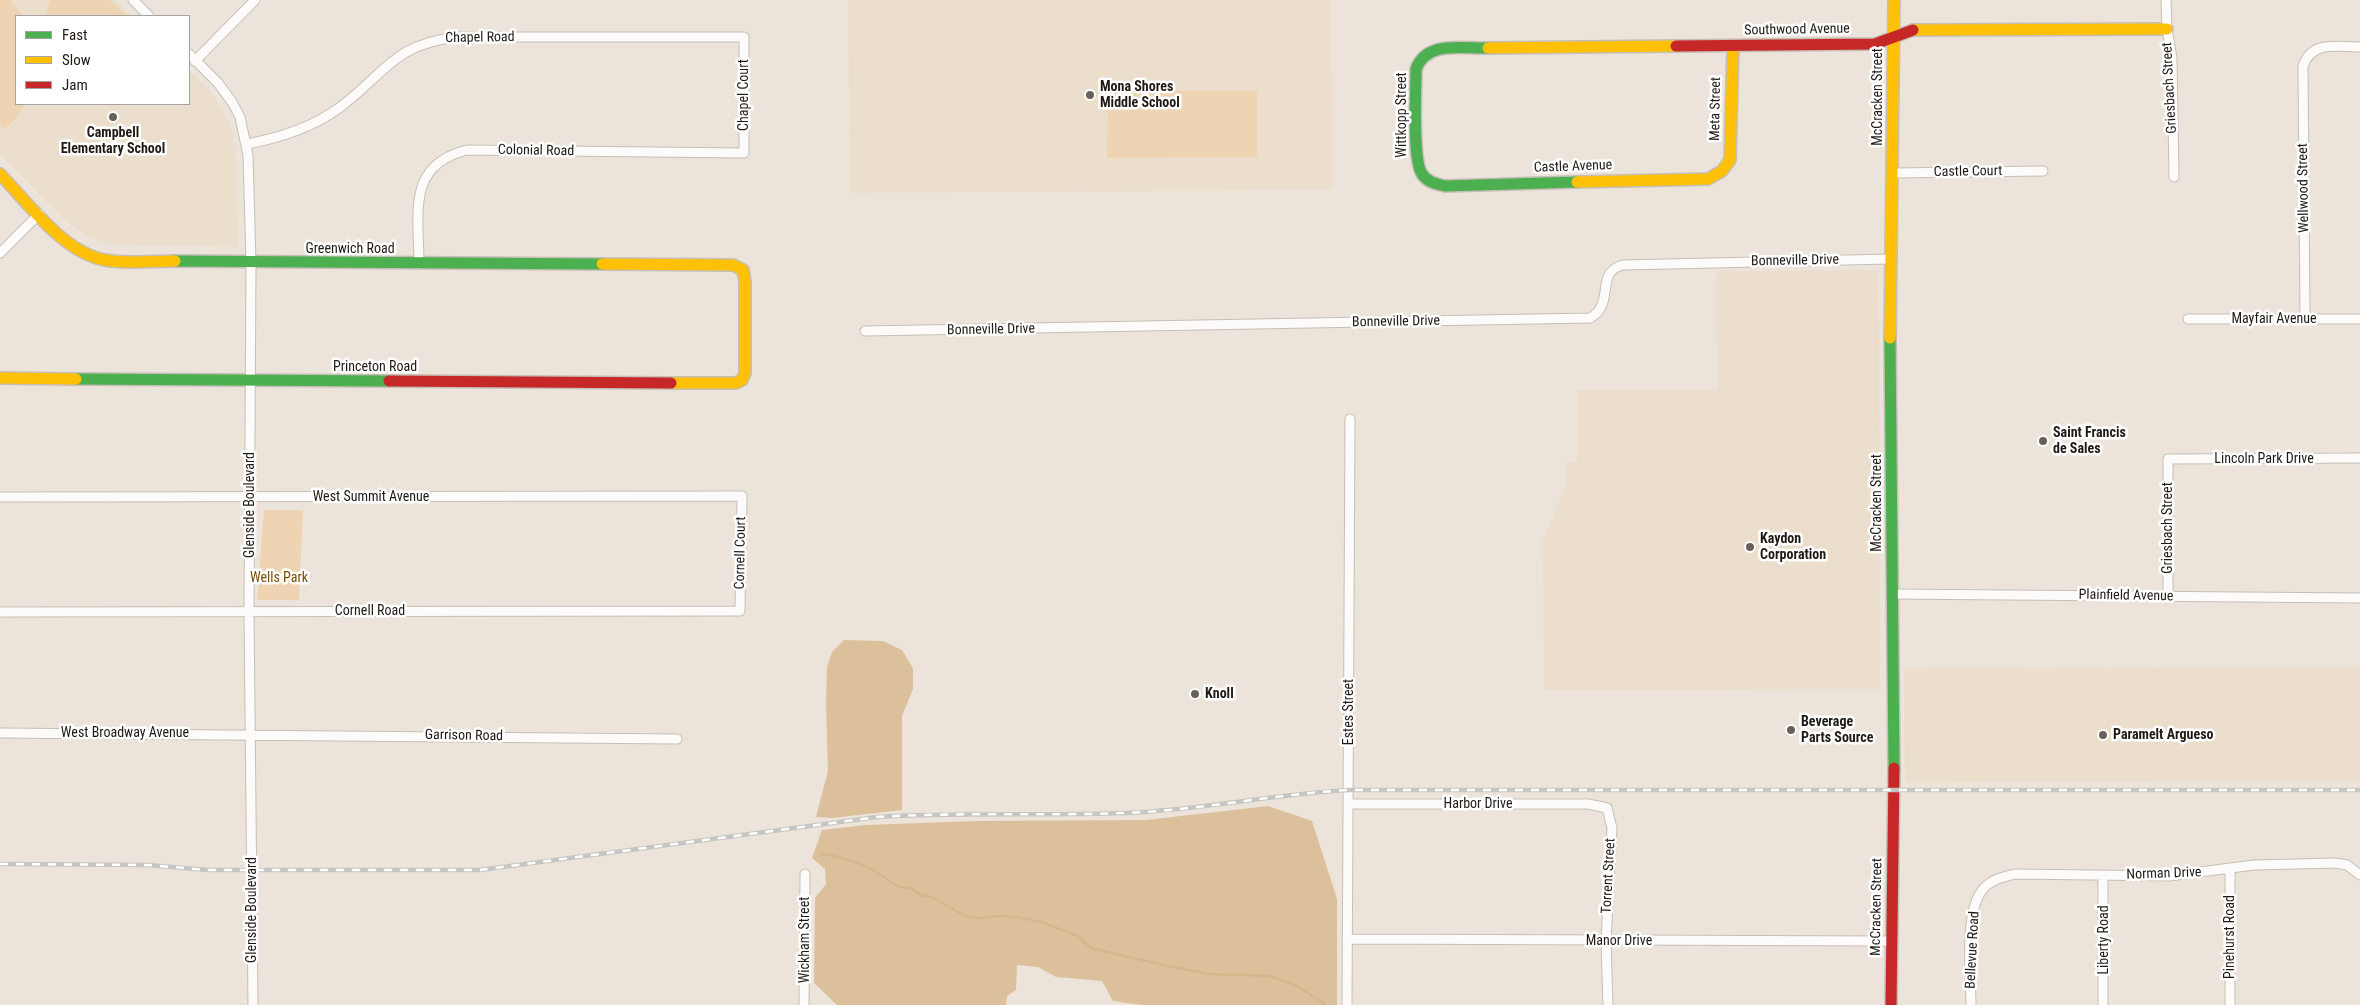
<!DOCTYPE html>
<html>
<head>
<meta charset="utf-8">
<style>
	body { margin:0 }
	#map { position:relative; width:2360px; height:1005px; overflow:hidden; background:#ece4da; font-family:"Roboto Condensed",sans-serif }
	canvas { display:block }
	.legend { position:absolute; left:15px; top:15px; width:175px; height:90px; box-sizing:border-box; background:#fff; border:1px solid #a5a3a1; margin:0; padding:6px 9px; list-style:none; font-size:15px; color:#1f1a14 }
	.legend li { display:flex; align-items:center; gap:10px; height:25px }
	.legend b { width:25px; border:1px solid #a5a3a1 }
</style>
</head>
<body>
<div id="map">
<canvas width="2360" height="1005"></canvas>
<ul class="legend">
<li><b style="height:6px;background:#4caf50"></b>Fast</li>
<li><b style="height:6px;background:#ffc107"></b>Slow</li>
<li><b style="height:6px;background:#c62828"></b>Jam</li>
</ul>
</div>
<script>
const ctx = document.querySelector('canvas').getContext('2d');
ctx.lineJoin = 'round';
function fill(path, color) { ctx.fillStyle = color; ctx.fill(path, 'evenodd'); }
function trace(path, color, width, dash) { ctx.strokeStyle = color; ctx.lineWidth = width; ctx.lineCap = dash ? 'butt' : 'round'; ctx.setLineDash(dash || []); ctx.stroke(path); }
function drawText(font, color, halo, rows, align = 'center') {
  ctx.font = font + ' "Roboto Condensed",sans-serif'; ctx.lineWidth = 5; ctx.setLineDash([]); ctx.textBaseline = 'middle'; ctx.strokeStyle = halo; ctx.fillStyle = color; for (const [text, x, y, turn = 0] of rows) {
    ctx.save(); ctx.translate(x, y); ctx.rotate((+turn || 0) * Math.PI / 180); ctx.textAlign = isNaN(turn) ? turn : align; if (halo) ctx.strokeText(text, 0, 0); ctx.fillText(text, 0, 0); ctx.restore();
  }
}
const built = new Path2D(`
	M0,0H115L132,16H16V104H189V70L212,93L230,124L236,148L237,247L116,245L103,242L89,237L66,221L0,155Z
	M848,0H1331L1332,190L850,193Z
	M1879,270L1880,689L1544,690L1543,538L1566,488V462H1577V390H1717L1716,271Z
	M2360,667V780L1905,783L1904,669Z`);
const green = new Path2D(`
	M0,0H10L23,16H16V104H25L15,119L5,129L0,125Z
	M50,0H110L127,16H45Z
	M1108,90L1257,91V157L1107,158Z
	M264,510H303L299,600H257Z`);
const forest = new Path2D(`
	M844,640L883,641L902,650L913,668V689L902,716V810L832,818L816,817L828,771L826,703L827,667L832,652Z
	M1268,806L1312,821L1337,899V1005H1142L1113,1001L1102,981L1056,977L1038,967L1017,965L1016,990L1007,996L1006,1005H837L814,983L815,898L826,884L825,869L812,858L822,830L865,825L977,821L1146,820Z`);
const stream = new Path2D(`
	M822,854C836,855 869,866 880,874C892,882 896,889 911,888L921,895L932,897L965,916L981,918L1000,916L1017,917L1041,922L1078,936L1091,948L1163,965L1209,974L1270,976L1297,986L1325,1004`);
const street = new Path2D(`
	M133,0L149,16
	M2166,0L2167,29L2172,58L2174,177
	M189,54L218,83L232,102L240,117L248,155L251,263L249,611L253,1005
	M195,61L255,0
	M247,144C279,138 313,127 339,108C386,73 393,44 458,37H744V153L467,150C406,165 419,214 419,264
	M1893,173L2043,171
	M0,253L39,214
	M2188,319H2360
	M2305,319L2303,66C2312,40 2337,47 2360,47
	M865,331L1590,318C1616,304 1594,272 1623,265L1891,259
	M0,497L742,496L740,611L0,612
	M1892,594L2360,598
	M2168,596V459L2360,458
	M0,733L677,739
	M1349,804H1588L1607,808L1612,828L1606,941L1608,1005
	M2103,875V1005
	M1347,939L1891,941
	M804,1005L805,874
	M1347,1005L1350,419
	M1971,1005C1971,974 1963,911 1984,888C1992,879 2004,877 2015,874L2169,876L2254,865L2335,863L2347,865L2360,875
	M2230,1005V869`);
const fast = new Path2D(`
	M1488,48C1462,49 1427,40 1416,69C1416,90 1412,159 1422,174C1427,182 1436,184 1445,186L1577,182
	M175,261L602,264
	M1890,338L1894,768
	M76,379L389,381`);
const slow = new Path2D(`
	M1913,30L2167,29
	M1488,48L1676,46
	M0,174C28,203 64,253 105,260C127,264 152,261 175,261
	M1577,182L1708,179L1722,171L1730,160L1733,46
	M602,264L733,265L743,270L745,281V373L742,380L736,383H671
	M1890,338L1894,0
	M0,378L76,379`);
const jam = new Path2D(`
	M1676,46L1875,44L1913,30
	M389,381L671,383
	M1891,1005L1894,768`);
const rail = new Path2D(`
	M0,864L148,865L207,870H480L877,817C960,812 1044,816 1127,813C1201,810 1275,794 1349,790H2360`);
const markers = [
	[1090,95,5,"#676159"],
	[113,117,5,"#676159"],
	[2043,441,5,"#676159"],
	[1750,547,5,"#676159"],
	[1195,694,5,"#676159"],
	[1791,730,5,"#676159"],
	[2103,735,5,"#676159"]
];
const streetNames = [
	["Southwood Avenue",1797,30,-1],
	["Chapel Road",480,38,-1],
	["Griesbach Street",2170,88,-93],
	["Chapel Court",744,95,-90],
	["McCracken Street",1878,97,-90],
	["Meta Street",1716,109,-89],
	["Wittkopp Street",1402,115,-90],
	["Colonial Road",536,151,1],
	["Castle Avenue",1573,167,-2],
	["Castle Court",1968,172,-1],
	["Wellwood Street",2304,188,-91],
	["Greenwich Road",350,249],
	["Bonneville Drive",1795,261,-1],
	["Mayfair Avenue",2274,319],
	["Bonneville Drive",1396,322,-1],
	["Bonneville Drive",991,330,-1],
	["Princeton Road",375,367],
	["Lincoln Park Drive",2264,459],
	["West Summit Avenue",371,497],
	["McCracken Street",1877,503,-90],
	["Glenside Boulevard",250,505,-90],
	["Griesbach Street",2168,528,-90],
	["Cornell Court",741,553,-89],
	["Plainfield Avenue",2126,596,1],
	["Cornell Road",370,611],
	["Estes Street",1349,712,-90],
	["West Broadway Avenue",125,733],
	["Garrison Road",464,736,1],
	["Harbor Drive",1478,804],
	["Norman Drive",2164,874,-2],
	["Torrent Street",1609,876,-87],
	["McCracken Street",1877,907,-89],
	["Glenside Boulevard",252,910,-90],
	["Pinehurst Road",2230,937,-90],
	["Wickham Street",805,940,-90],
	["Liberty Road",2104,940,-90],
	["Manor Drive",1619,941],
	["Bellevue Road",1973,950,-87]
];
const poiNames = [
	["Mona Shores",1100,87],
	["Middle School",1100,103],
	["Campbell",113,133,"center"],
	["Elementary School",113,149,"center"],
	["Saint Francis",2053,433],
	["de Sales",2053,449],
	["Kaydon",1760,539],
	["Corporation",1760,555],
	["Knoll",1205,694],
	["Beverage",1801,722],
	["Parts Source",1801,738],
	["Paramelt Argueso",2113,735]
];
const parkNames = [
	["Wells Park",279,578]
];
fill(built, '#ecdecc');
fill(green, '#eed4b2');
fill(forest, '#dcc09c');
trace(stream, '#d7b68c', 2.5);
trace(street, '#c6bfb7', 11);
trace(fast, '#c6bfb7', 14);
trace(slow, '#c6bfb7', 14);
trace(jam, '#c6bfb7', 14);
trace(street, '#fcfbf9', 9);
trace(fast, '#4caf50', 11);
trace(slow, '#ffc107', 11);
trace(jam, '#c62828', 11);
trace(rail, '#c7c5c2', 4.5);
trace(rail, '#fff', 2.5, [8]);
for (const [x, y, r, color] of markers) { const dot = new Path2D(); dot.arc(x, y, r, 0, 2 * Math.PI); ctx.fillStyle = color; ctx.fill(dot); trace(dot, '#fff', 2); }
drawText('14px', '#1f1a14', '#fff', streetNames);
drawText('bold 14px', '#1f1a14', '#fff', poiNames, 'left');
drawText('14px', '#764d02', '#fff', parkNames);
</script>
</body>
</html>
